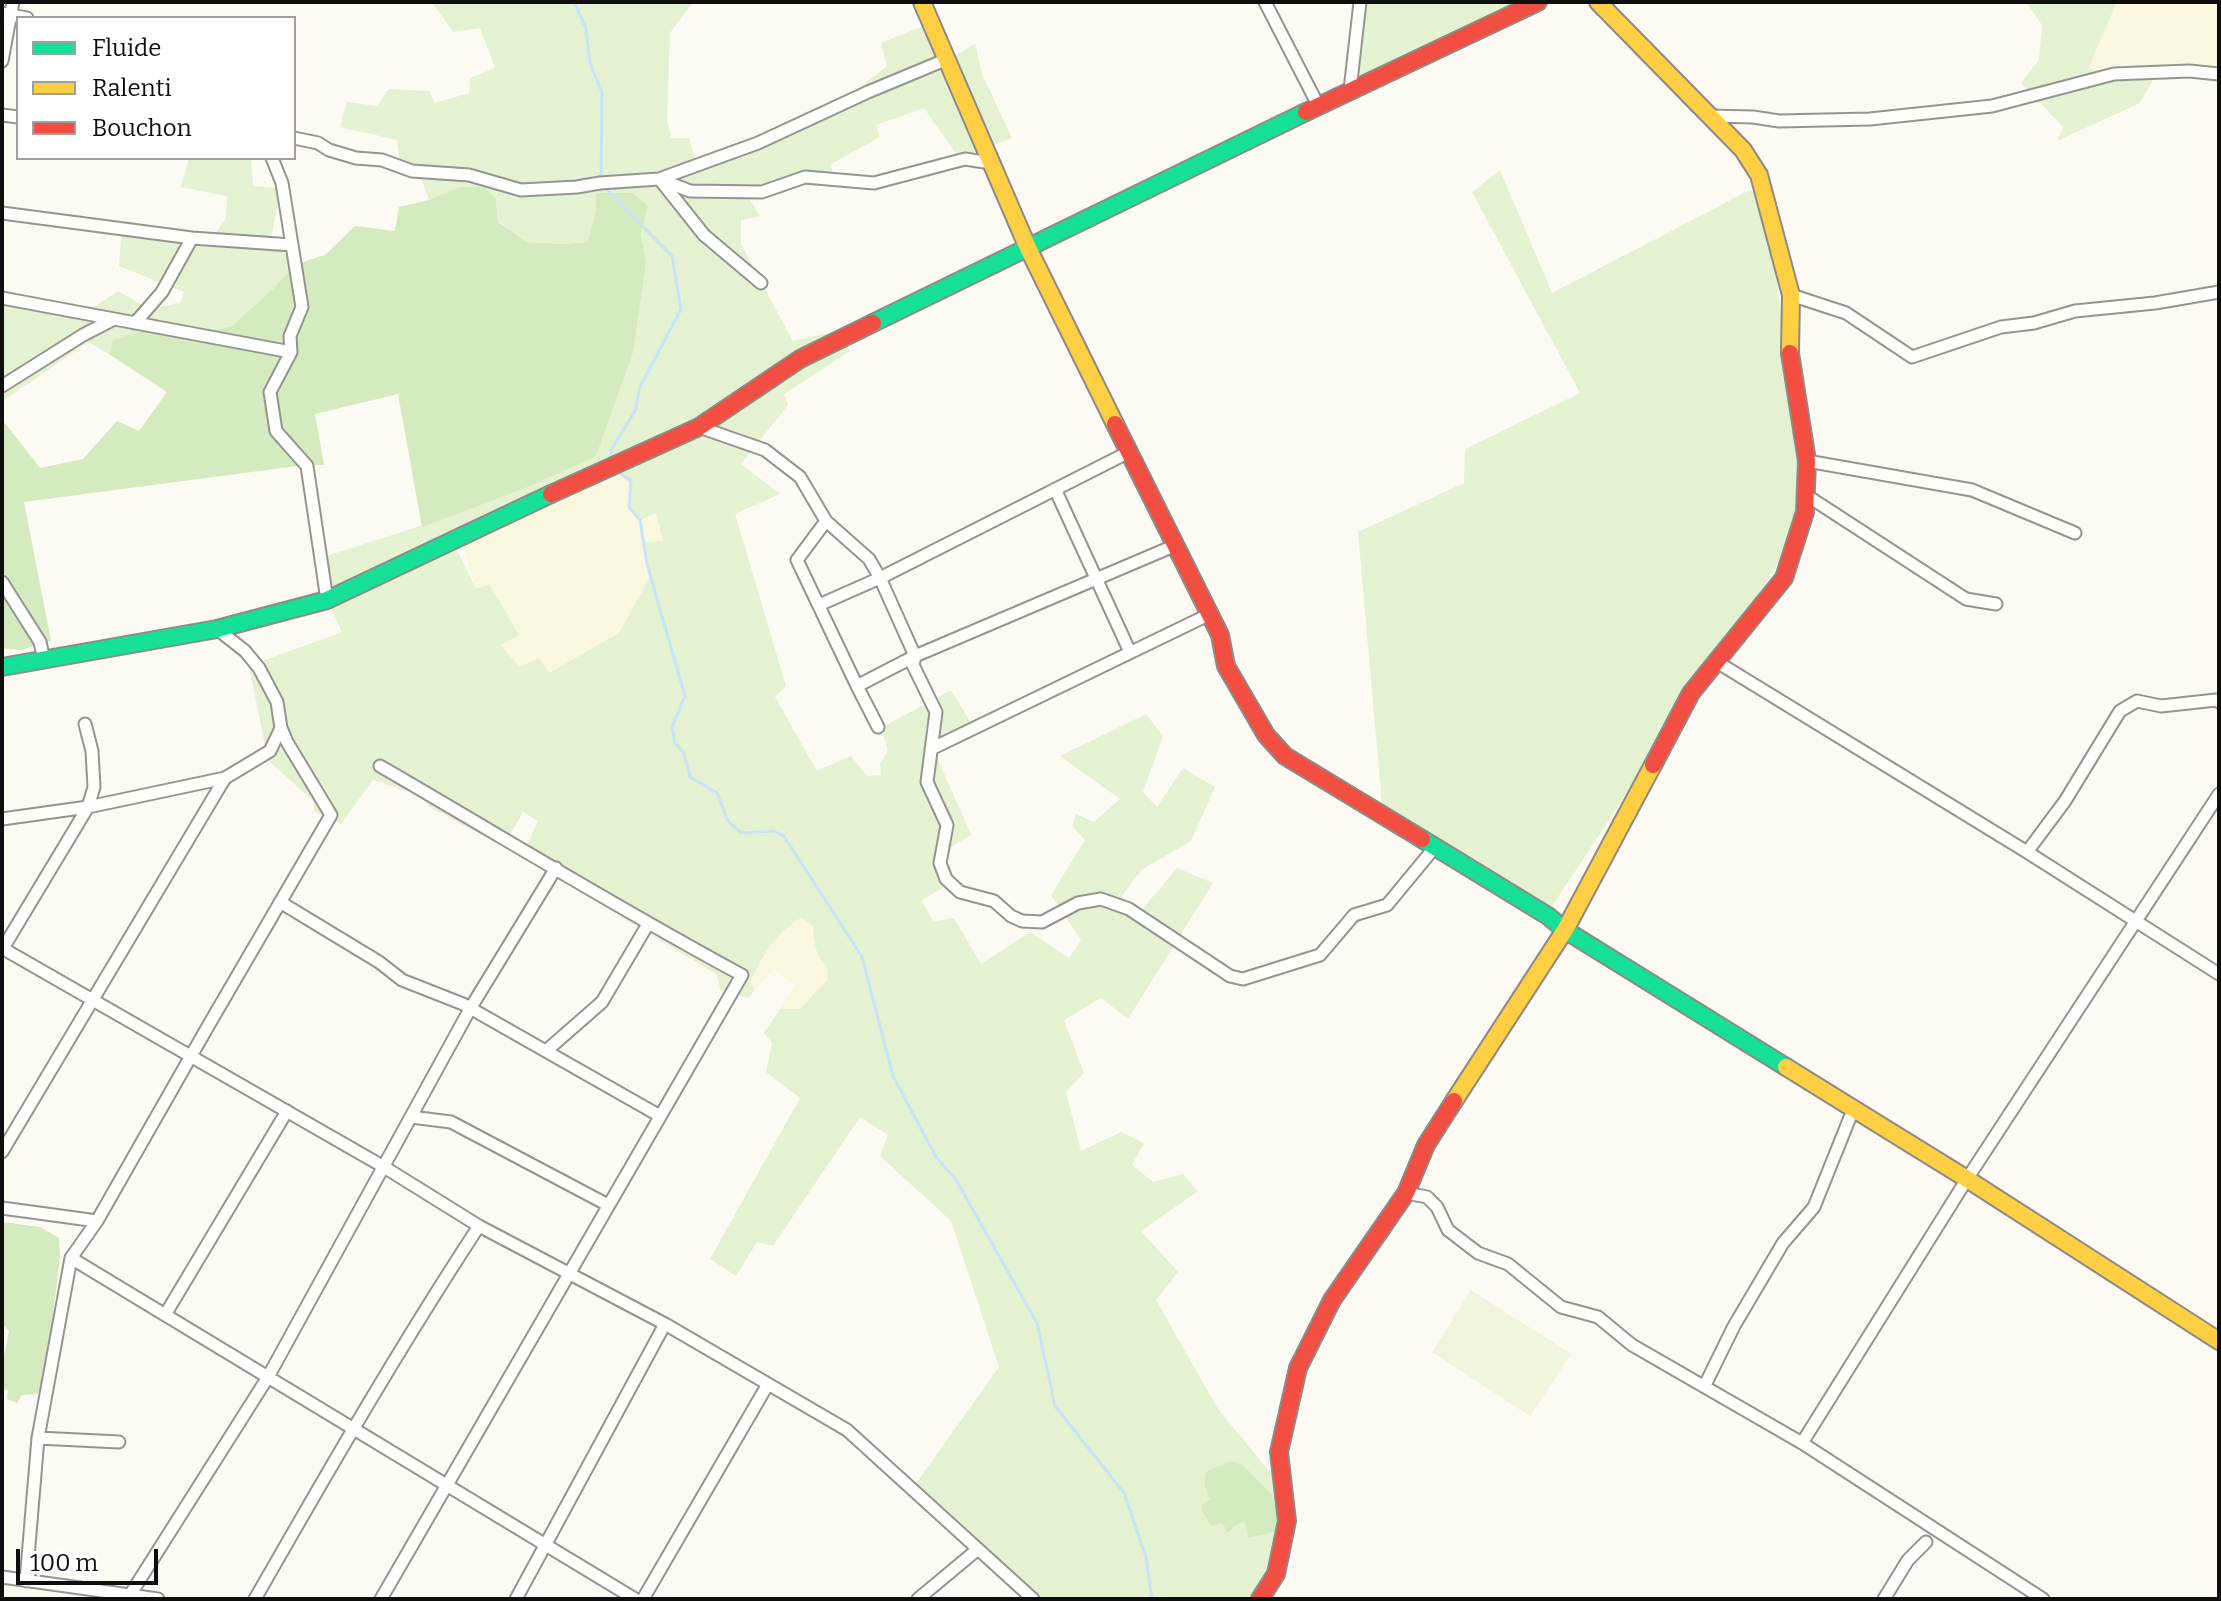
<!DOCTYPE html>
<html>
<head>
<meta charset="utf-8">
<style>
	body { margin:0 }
	#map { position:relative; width:2221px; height:1601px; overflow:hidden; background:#fcfaf2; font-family:Bitter,serif }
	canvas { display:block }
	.frame { position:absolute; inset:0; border:4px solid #0e0e0e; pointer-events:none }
	.legend { position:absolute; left:16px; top:16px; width:280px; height:144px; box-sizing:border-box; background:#fff; border:2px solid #9f9f9f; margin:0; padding:10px 14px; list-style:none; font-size:24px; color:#0e0e0e }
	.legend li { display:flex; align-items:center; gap:16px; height:40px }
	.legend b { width:40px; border:2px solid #9f9f9f }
	.scale { position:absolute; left:16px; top:1549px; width:142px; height:36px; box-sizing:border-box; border:4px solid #0e0e0e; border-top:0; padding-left:10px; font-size:24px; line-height:28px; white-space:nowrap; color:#0e0e0e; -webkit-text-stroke:6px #fff; paint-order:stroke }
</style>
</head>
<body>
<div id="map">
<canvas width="2221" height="1601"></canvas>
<div class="frame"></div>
<ul class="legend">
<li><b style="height:10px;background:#16e098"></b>Fluide</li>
<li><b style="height:10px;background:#ffcf43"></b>Ralenti</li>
<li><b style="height:10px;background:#f24e42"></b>Bouchon</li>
</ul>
<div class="scale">100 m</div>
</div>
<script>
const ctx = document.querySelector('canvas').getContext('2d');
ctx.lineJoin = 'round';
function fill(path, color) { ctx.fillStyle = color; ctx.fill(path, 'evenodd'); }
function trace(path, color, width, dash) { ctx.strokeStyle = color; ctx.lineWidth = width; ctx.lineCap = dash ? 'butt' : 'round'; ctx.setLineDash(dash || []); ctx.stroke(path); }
const farmland = new Path2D(`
	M2117,2H2219V74H2114L2088,69Z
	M618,472L631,481L629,507L656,512L663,541L643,542L650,577L619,634L549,673L519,667L500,645L519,635L476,590L461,538Z
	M801,918L813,926L814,941L819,955L827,965L828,979L800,1009H780L795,986L774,968L754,991L751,981L771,944L787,926Z`);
const green = new Path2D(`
	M432,2H693L670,33L667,120L671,138H689L697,164L833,109L887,66L881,43L933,22L945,61L975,44L982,74L1012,138L959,158L924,108L876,125L880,137L831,164L833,175L797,172L750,200L760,216L741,220V244L793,341L841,330L850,351L784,394L788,405L741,464L780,494L735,514L786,686L775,697L817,771L851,756L867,776L881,775L880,764L888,750L881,728L951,690L976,731L935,753L971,835L943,852L956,880L922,900L933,922L954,918L981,964L1030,932L1069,958L1081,940L1051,895L1085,840L1072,826L1076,814L1094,822L1120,799L1060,756L1146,714L1163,736L1143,792L1157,807L1183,768L1215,787L1191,841L1141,870L1121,897L1140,912L1177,868L1213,883L1128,1019L1101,998L1064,1020L1084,1073L1066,1092L1081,1151L1121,1132L1144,1143L1132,1165L1153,1182L1183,1174L1198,1191L1141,1231L1178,1272L1156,1300L1218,1409L1283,1488L1287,1521L1260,1599H1033L912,1489L999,1367L951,1221L880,1156L888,1135L860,1117L773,1246L757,1242L736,1276L710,1259L800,1098L766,1072L772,1043L764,1033L780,1009H800L828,979C827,960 826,968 818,954C814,945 813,935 813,926L801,918C776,932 763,955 751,981L754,991L748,998L721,991L716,974L522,857L538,821L523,812L503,847L430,807L419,795L373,780L341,824L314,811L313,801L268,760L249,666L342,632L330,606L332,591L327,556L436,521L639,301L646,262L641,235L648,206L597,194L596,208L588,242L565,244L527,242L498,221L496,200L459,187L429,200L421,178L401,174L397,140L340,127L347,102L377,106L389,89L429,91L435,103L469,93L470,78L495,68L480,28L453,32ZM618,472L631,481L629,507L640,520L656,513L663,541L643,542L650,577L619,633L549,673L539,658L519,667L501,645L519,635L489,584L476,589L450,536Z
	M1360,2H1538L1350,90Z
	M2026,2H2117L2088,69L2114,74L2157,72L2140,103L2057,141L2063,127L2021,83L2039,60L2042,25Z
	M189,158H251L253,186L281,188L271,238L296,264L274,288L232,326L194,334L113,340L109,354L88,342L2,402V290L91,309L118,291L149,309L180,303L184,292L119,266L122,225L214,236L226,218L227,196L181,187Z
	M1500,170L1552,293L1748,191H1755L1776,273L1793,420L1801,419L1805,512L1785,553L1547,914L1384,827L1358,532L1464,483L1465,449L1580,393L1472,192Z`);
const forest = new Path2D(`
	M459,187L486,188L496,200L498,222L527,242L565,244L588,242L596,208V193H633L648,206L641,235L646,262L633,352L596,456L533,485L422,527L398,394L315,414L324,465L297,466L24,502L51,641L20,650L2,648V425L5,423L40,468L83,459L117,421L139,431L167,392L109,354L113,340L156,327L194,334L232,326L274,288L296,264L325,255L355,226L395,231L399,207L429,200Z
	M2,1222L40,1227L59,1238L60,1257L44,1389L36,1394L22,1395L17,1403L7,1399L8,1390L2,1389V1357L5,1352L9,1331L2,1323Z
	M1231,1461L1243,1465L1272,1495L1279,1524L1274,1532L1248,1538L1245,1521L1236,1525L1227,1533L1225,1527L1221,1523L1212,1526L1201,1510L1202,1505L1211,1499C1204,1490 1204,1483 1206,1472Z`);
const pitch = new Path2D(`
	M1471,1290L1571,1354L1530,1416L1432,1352Z`);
const stream = new Path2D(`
	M574,2L586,28L590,63L602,93L601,178
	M605,188L672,256L681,309L639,389L636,409L611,450V458
	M618,472L631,481L629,507L640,520L647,564L685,696L672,727L675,743L684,753L690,777L717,793L728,821L741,833L773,831L784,836L862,957L893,1076L936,1157L955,1178L1037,1323L1055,1406L1124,1493L1146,1557L1152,1599`);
const street = new Path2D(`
	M1265,2L1318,105
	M2,13L27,18
	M2,61L13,2
	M1350,90L1360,2
	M2,115L18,117
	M1710,116L1753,117L1779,121L1870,119L1992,106L2114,74L2189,71L2219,74
	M294,138L318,143L329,150L356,158L382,160L412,171L469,175L521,190L577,187L600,183L659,179L758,143L868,92L945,60
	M272,158L282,183L302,307L290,336L291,352L270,392L276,431L307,466L327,600
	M659,179L690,191L762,192L805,177L874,183L965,159L991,163
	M661,181L704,235L761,283
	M2,213L192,238L292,245
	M1791,295L1846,313L1912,357L2001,327L2034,323L2075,311L2155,303L2219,292
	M2,298L291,352
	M135,323L162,292L192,238
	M2,386L83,335L114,319
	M699,427L765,450L800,477L826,521L869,559L880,578L915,656L913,665L936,712L927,782L947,825L940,863L946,879L960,892L994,901L1011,916L1022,921L1042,922L1078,903L1101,899L1129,909L1230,976L1243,979L1320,955L1354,915L1387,905L1435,847
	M1807,461L1972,490L2075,533
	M1055,489L1130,652
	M1806,495L1966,599L1996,604
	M826,521L797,560L857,686L878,727
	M2,582L40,642L44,660
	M819,605L880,578L1129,452
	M1717,662L2027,852L2219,974
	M857,686L915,656L1176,545
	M931,749L1210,614
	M380,766C501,836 619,909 742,975L381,1599
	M2,819L88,807L225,778L270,751L281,728
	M2027,852L2065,801L2120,711L2137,701L2161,706L2216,700L2219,702
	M280,902L379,962L402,980L463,1004L660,1116
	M2,948L384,1167L479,1226L665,1324L847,1430L1033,1599
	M2,950L88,807L94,787L92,751L85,724
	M546,1051L602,1002L648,924
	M411,1117L451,1122L608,1205
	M2,1152L225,778
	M1406,1193L1427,1197L1437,1207L1448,1230L1478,1253L1508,1264L1561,1307L1598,1317L1632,1345L1802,1443L2043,1599
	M2,1208L97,1221
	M71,1258L635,1599
	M165,1315L287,1111
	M1705,1385L1734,1326L1783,1243L1814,1207L1853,1110
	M38,1438L119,1442
	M1802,1443L1967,1179L2219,794
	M2,1577L158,1599
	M26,1581L38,1438L71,1258L97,1221L207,1028L331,815L287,742L281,728L277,702L259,668L245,651L217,629
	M130,1595L268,1377L470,1009L556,868
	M255,1599C327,1473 399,1348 479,1226
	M516,1599L665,1324
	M643,1599L768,1384
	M918,1599L978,1549
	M1884,1599L1908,1560L1926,1542`);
const fast = new Path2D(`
	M873,323L1306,112
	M2,667L217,629L327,600L551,494
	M1422,839L1548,916L1565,930L1786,1067`);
const slow = new Path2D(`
	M922,2L1028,248L1115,424
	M1598,2L1743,150L1759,175L1791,295L1790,353
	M1786,1067L1967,1179L2219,1341
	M1454,1101L1565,930L1653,765`);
const jam = new Path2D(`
	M1306,112L1538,2
	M1115,424L1220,635L1226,666L1266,735L1285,756L1422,839
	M551,494L699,427L800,359L873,323
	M1653,765L1691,693L1784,578L1805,512L1807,461L1790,353
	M1260,1599L1276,1574L1287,1521L1279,1452L1298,1368L1332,1300L1406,1193L1426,1145L1454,1101`);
fill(farmland, '#f9f7de');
fill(green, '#e4f2d2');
fill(forest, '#d4eabf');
fill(pitch, '#eef5db');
trace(stream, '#c8e4f6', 3);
trace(street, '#959491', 15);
trace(fast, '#8c8b87', 20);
trace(slow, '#8c8b87', 20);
trace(jam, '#8c8b87', 20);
trace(street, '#fffefd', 11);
trace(fast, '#16e098', 16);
trace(slow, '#ffcf43', 16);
trace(jam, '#f24e42', 16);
</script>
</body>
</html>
